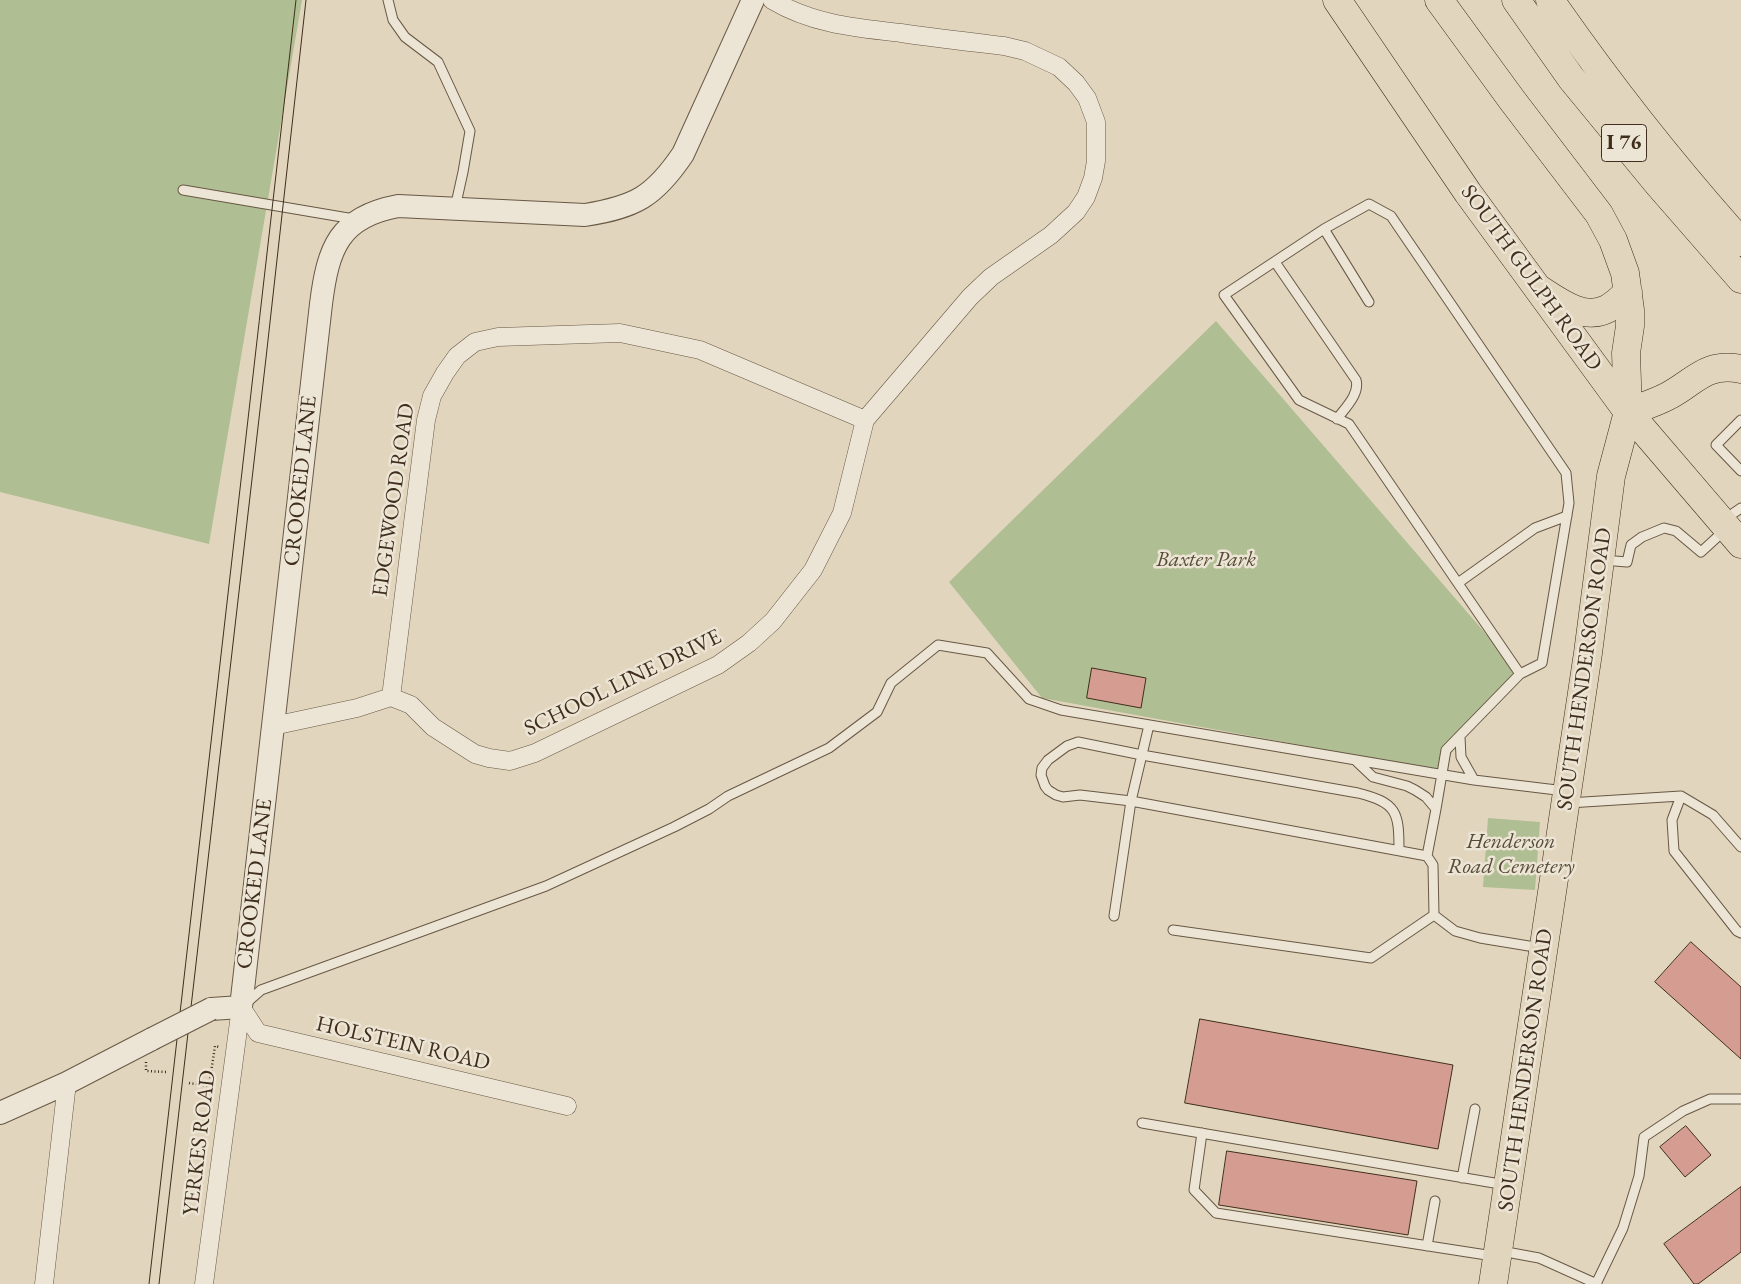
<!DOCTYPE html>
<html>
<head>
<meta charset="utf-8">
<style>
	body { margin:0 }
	canvas { display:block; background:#e1d5bd }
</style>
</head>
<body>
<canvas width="1741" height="1284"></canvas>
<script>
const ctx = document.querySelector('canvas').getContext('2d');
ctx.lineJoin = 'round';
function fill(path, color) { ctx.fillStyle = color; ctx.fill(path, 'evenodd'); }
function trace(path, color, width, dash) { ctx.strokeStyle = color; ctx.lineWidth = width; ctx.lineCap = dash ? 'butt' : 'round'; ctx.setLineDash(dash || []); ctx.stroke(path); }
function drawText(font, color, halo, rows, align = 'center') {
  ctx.font = font + ' "EB Garamond",serif'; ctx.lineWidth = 5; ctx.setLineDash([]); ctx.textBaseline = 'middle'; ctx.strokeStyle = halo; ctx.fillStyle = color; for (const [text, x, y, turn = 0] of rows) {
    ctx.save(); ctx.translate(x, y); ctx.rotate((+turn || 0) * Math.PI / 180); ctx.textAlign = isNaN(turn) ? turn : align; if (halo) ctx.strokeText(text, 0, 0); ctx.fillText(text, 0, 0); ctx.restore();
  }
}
const green = new Path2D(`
	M0,0H302L209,544L0,492Z
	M1216,321L1517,670L1438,770L1042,698L949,582Z
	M1488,818L1540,822L1535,890L1483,887Z`);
const building = new Path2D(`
	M1092,668L1146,678L1141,708L1087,698Z
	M1691,942L1741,987V1059L1655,982Z
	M1200,1019L1453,1065L1438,1149L1185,1103Z
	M1686,1126L1711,1155L1685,1177L1660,1147Z
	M1227,1151L1417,1181L1408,1235L1219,1205Z
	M1741,1187V1252L1698,1284H1694L1664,1244Z`);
const path = new Path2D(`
	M146,1062V1071L166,1072
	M189,1083L209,1086L215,1046L219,1047`);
const service = new Path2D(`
	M388,0L393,20L405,37L438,62L470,131L463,172L455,208
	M183,190L354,219
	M1324,229L1369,302
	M1275,262L1356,380C1360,394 1345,408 1337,419
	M1741,420L1716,445L1741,471
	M1725,519L1741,508
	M1603,560L1627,562L1631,545L1642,537L1664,528L1676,531L1701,552L1725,530
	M1458,583L1535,528L1567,516
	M1460,737L1461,757L1474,780
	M1355,760L1373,777L1407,786L1415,790L1426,797L1436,809L1427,856
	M1681,796L1672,820L1674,851L1737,931L1741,933
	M1568,803L1681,796L1713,815L1741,847
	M1436,809L1446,750L1520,674L1349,424L1299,400L1224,295L1324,229L1369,204L1391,216L1566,473L1569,503L1542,663L1520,674
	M1399,850C1399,812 1397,803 1358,793L1142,755L1078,742L1067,746L1048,760L1042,768L1041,775L1045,786L1048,790L1056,795L1063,797L1080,795L1131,801L1427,856L1433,865L1434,915
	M1114,916L1131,801L1149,725
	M1173,930L1371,958L1434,915L1455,931L1480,938L1541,948
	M245,1004L261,990L546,886L674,827L709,809L728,796L829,748L877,712L891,683L938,645L987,653L1029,699L1061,710L1474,780L1565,791
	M1142,1123L1506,1185
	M1202,1133L1194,1190L1216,1213L1493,1256
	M1462,1178L1475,1109
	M1427,1246L1435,1201
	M1501,1251L1539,1258L1597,1284
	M1596,1284L1623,1228L1639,1176L1644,1137L1683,1111L1710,1099H1741`);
const minor = new Path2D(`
	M391,697L426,420L432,396L445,373L457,356L475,342L498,337L620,333L700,350L865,420
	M273,726L357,708L391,697L411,705L433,727L475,754L489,758L510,761L535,753L718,665L749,643L773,621L813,570L842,513L865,420L970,297L991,277L1051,235L1076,212L1086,197L1093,178L1096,161V122L1087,98L1076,83L1059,67L1025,51L1004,46C970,42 935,38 901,33C856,28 812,24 772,0
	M241,1007L258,1033L567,1106
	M44,1284L67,1083
	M204,1284L241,1007`);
const tertiary = new Path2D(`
	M211,1009L241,1007L321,304C328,248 339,217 398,206L585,215C635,207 654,197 683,154L753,0
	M0,1113L67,1083L152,1039`);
const primary = new Path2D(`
	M1337,0L1468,193L1628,412L1741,544
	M1493,1284L1588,653L1611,476L1628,412`);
const motorway = new Path2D(`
	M1439,0L1512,100L1599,214L1613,240L1625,273L1630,310V326L1626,353L1628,412C1641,407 1655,403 1668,396C1695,382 1705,362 1741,369
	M1516,0L1571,78L1659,185L1741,279
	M1550,0C1609,85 1672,165 1741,242
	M1539,289C1558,301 1583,321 1607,309C1615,305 1622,298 1628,292`);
const tram = new Path2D(`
	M149,1284L296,0
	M159,1284L266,358L306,0`);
const tertiaryBridge = new Path2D(`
	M152,1039L211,1009`);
const shields = [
	[1624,143,45]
];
const shieldNames = [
	["I 76",1624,143]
];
const streetNames = [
	["SOUTH GULPH ROAD",1531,278,54],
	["CROOKED LANE",301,481,-84],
	["EDGEWOOD ROAD",394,500,-82],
	["SOUTH HENDERSON ROAD",1585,669,-82],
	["SCHOOL LINE DRIVE",623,683,-26],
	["CROOKED LANE",255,884,-83],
	["HOLSTEIN ROAD",403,1044,13],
	["SOUTH HENDERSON ROAD",1526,1070,-82],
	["YERKES ROAD",200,1143,-83]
];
const parkNames = [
	["Baxter Park",1206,560],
	["Henderson",1511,842],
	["Road Cemetery",1511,867]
];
fill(green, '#b0be93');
fill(building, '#d59d91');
trace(building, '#402e1c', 1);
trace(service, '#685844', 11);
trace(minor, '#685844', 19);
trace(tertiary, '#685844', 24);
trace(primary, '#402e1c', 29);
trace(motorway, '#402e1c', 29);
trace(path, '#402e1c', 2.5, [1, 2.5]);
trace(service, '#ece4d4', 9);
trace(minor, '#ece4d4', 18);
trace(tertiary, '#ece4d4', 22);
trace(primary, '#e1d5bd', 28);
trace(motorway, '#e1d5bd', 28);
trace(tram, '#402e1c', 1);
trace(tertiaryBridge, '#685844', 24, []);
trace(tertiaryBridge, '#ece4d4', 22);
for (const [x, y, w] of shields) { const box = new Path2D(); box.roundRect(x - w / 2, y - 18.5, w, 37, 4); ctx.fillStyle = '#ece4d4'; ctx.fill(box); trace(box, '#402e1c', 1); }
drawText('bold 21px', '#402e1c', null, shieldNames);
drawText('22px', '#402e1c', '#ece4d4', streetNames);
drawText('italic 22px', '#564b34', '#ece4d4', parkNames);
</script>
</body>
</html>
